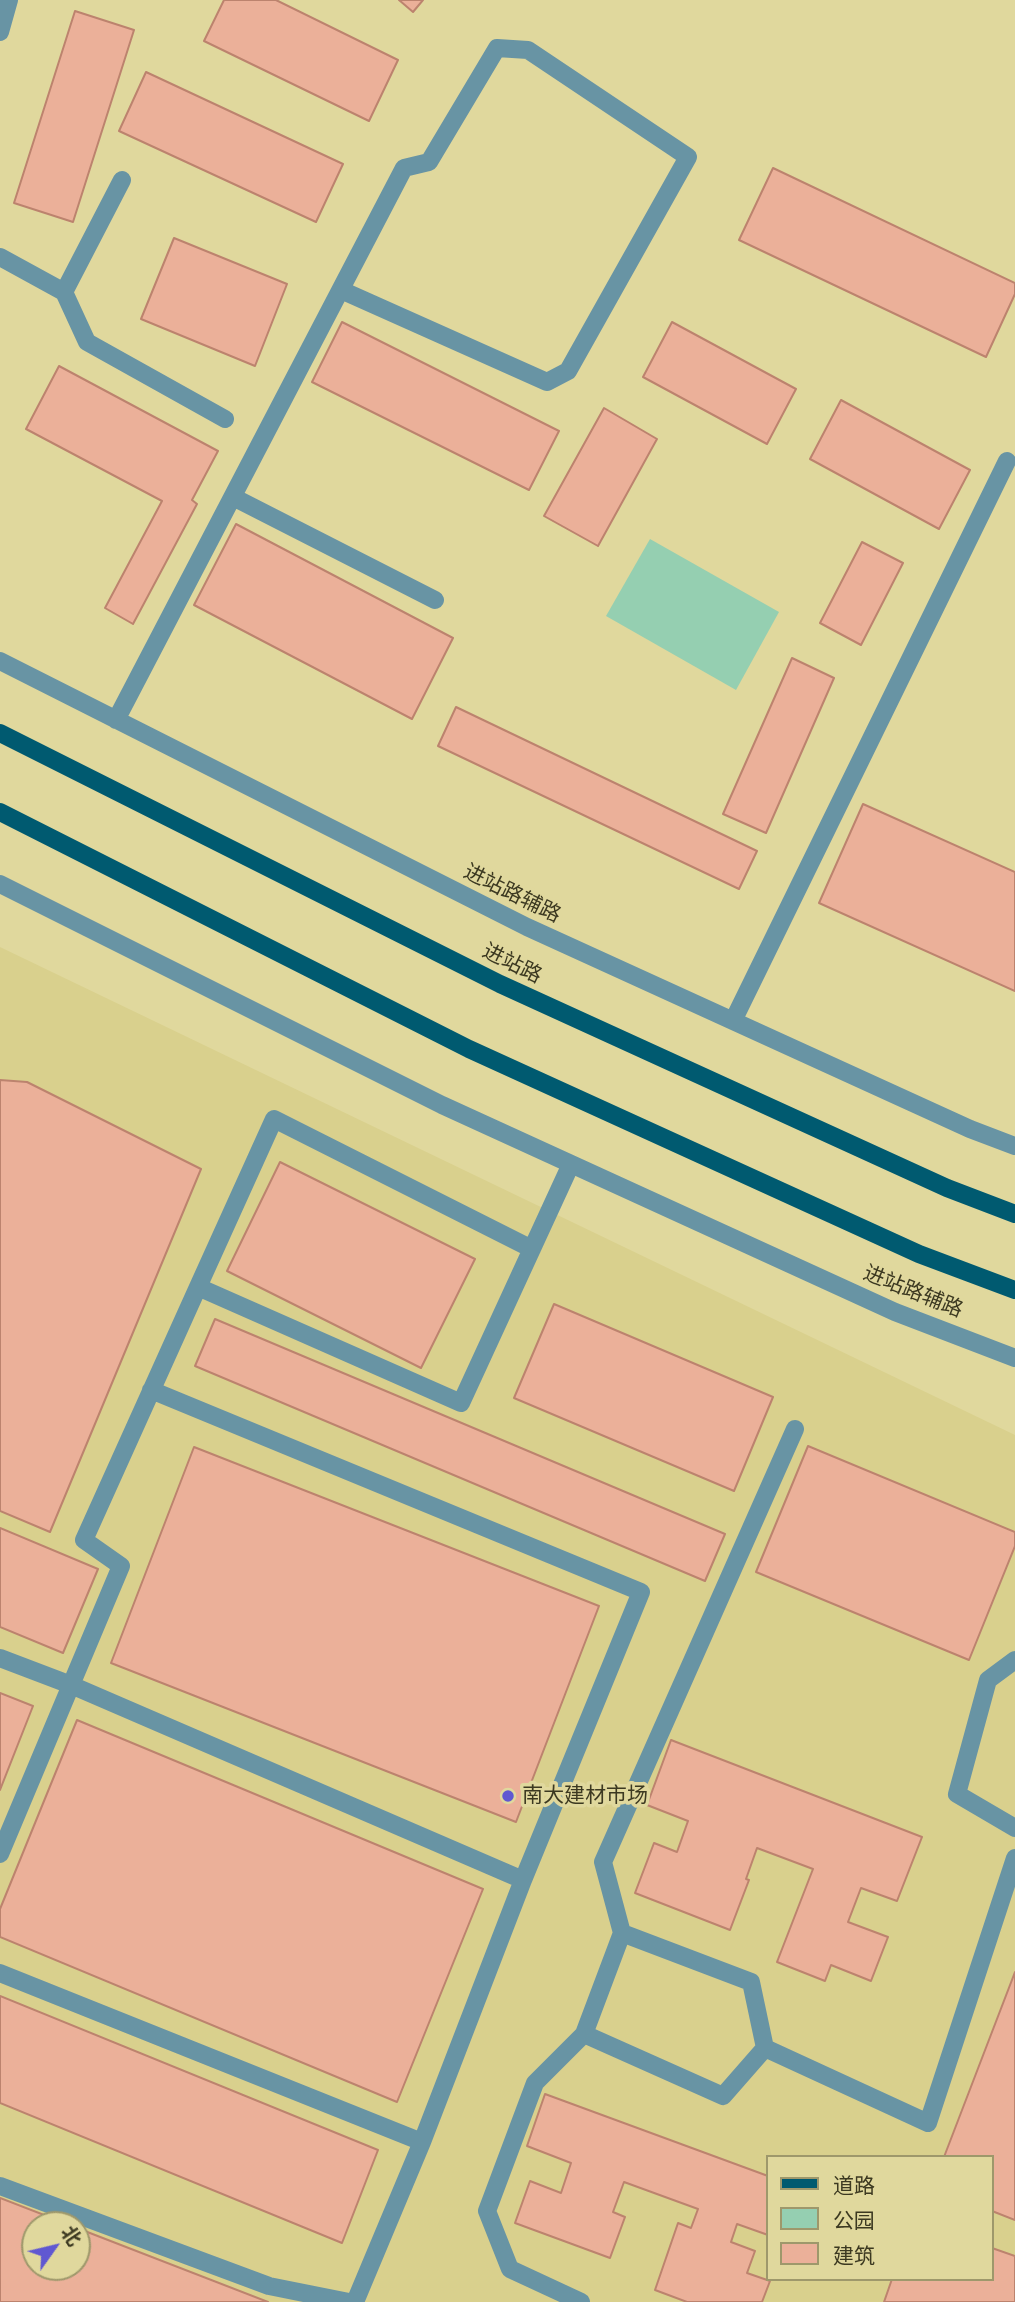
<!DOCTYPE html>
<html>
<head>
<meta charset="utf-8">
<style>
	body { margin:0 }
	#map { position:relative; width:1015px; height:2302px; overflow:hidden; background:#e0d89d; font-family:"Open Sans","Noto Sans SC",sans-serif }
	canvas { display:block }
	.legend { position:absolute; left:766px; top:2155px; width:228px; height:126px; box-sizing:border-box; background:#e0d89d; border:2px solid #9e986b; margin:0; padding:9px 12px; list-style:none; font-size:21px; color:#3c3921 }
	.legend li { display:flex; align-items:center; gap:14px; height:35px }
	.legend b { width:35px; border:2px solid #9e986b }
	.north { position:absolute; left:21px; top:2211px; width:70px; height:70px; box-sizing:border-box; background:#e0d89d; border:2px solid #9e986b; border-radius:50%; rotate:56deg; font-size:19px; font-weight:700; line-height:28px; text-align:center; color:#3c3921 }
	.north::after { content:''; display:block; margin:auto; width:24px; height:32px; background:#6058d1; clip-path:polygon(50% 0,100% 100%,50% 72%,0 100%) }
</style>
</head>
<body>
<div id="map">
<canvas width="1015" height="2302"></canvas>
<ul class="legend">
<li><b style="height:9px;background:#005a70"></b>道路</li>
<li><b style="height:19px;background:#95cfb1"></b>公园</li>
<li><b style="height:19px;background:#ebb099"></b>建筑</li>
</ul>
<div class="north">北</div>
</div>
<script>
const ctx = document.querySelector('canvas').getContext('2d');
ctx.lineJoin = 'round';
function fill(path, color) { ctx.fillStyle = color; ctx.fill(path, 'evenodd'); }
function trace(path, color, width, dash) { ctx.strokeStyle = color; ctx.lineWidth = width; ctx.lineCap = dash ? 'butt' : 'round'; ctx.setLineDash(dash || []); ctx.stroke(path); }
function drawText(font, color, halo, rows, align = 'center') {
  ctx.font = font + ' "Open Sans","Noto Sans SC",sans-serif'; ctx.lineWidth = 7; ctx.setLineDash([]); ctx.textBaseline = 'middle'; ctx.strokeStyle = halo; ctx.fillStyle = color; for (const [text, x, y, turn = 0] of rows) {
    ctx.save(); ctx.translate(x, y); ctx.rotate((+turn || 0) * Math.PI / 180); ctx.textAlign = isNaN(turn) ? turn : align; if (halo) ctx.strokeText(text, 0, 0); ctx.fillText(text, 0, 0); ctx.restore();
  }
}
const built = new Path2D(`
	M0,947L1015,1435V2302H0ZM768,2157H992V2279H768ZM35,2225H77V2267H35Z`);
const green = new Path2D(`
	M650,539L779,612L736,690L606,616Z`);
const building = new Path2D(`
	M224,0H276L398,60L369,121L204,41Z
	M399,0H423L413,12Z
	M75,11L134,30L73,222L14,203Z
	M146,72L343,164L316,222L119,131Z
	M773,168L1015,283V294L986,357L739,240Z
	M174,238L287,284L255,366L141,319Z
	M342,322L559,431L529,490L312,382Z
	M672,322L796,389L767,444L643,377Z
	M59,366L218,451L192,500L197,504L133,624L105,608L162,501L26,429Z
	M841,400L970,470L939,529L810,459Z
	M604,408L657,439L598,546L544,516Z
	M236,524L453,638L412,719L194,605Z
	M862,542L903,563L861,645L820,623Z
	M792,658L834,678L766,833L723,814Z
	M456,707L757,851L739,889L438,746Z
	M863,804L1015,872V991L819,903Z
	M0,1080L27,1082L201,1169L50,1532L0,1511Z
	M280,1162L475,1259L421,1368L227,1271Z
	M554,1304L773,1397L734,1491L514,1398Z
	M215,1319L725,1534L705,1581L195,1366Z
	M808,1446L1015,1532V1546L969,1660L756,1572Z
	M194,1447L599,1606L516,1822L111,1663Z
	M0,1528L98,1569L63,1653L0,1627Z
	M0,1693L33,1706L0,1790Z
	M77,1720L483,1889L397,2102L0,1937V1909Z
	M671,1740L922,1837L897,1901L861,1888L848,1922L888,1937L871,1981L831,1965L825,1981L777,1962L813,1869L757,1848L746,1879L749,1880L730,1930L635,1893L654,1843L677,1852L688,1821L647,1805Z
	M1015,1972V2220L992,2211V2157H944Z
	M0,1996L378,2150L342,2243L0,2103Z
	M545,2094L768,2176V2235L737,2224L731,2242L755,2251L747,2273L770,2281L762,2302H687L655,2290L678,2223L691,2228L698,2209L624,2182L613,2212L625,2217L610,2258L515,2223L530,2181L561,2193L571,2163L527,2146Z
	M0,2198L70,2225H35V2267H77V2228L268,2302H0Z
	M992,2248L1015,2256V2302H884L892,2279H992Z`);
const minor = new Path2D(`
	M0,32L9,0
	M0,257L64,292L87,342L225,419
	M64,292L122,180
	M233,497L435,600
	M0,661L527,927L970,1129L1015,1146
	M116,720L404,168L429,162L497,48L528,50L688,157L568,371L547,382L341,290
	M0,884L442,1105L895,1312L1015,1358
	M733,1021L1007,461
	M532,1249L274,1119L198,1287L461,1403L571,1164
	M151,1390L641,1592L523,1880
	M0,1658L71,1685L523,1880L422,2142
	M1015,1660L988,1680L957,1794L1015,1828
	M0,1854L121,1566L84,1540L198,1287
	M622,1933L751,1982L765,2048L928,2123L1015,1858
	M0,1973L422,2142L355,2302
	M584,2034L723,2096L765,2048
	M0,2186L269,2286L349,2302
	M581,2302L510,2269L487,2211L535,2083L584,2034L622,1933L603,1862L795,1429`);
const major = new Path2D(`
	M0,733L500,984L947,1188L1015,1214
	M0,812L469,1049L919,1254L1015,1290`);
const markers = [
	[508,1796,7,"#6058d1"]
];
const streetNames = [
	["进站路辅路",512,894,26],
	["进站路",512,964,26],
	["进站路辅路",913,1292,22]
];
const poiNames = [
	["南大建材市场",522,1796]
];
fill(built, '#d9d08d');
fill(green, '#95cfb1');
fill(building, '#ebb099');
trace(building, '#bc836e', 2);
trace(minor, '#6894a4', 18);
trace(major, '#005a70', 18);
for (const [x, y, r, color] of markers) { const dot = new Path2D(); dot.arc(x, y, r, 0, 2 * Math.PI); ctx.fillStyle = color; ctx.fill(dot); trace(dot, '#e0d89d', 2.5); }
drawText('21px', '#3c3921', '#e0d89d', streetNames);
drawText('21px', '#3c3921', '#e0d89d', poiNames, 'left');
</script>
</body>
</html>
